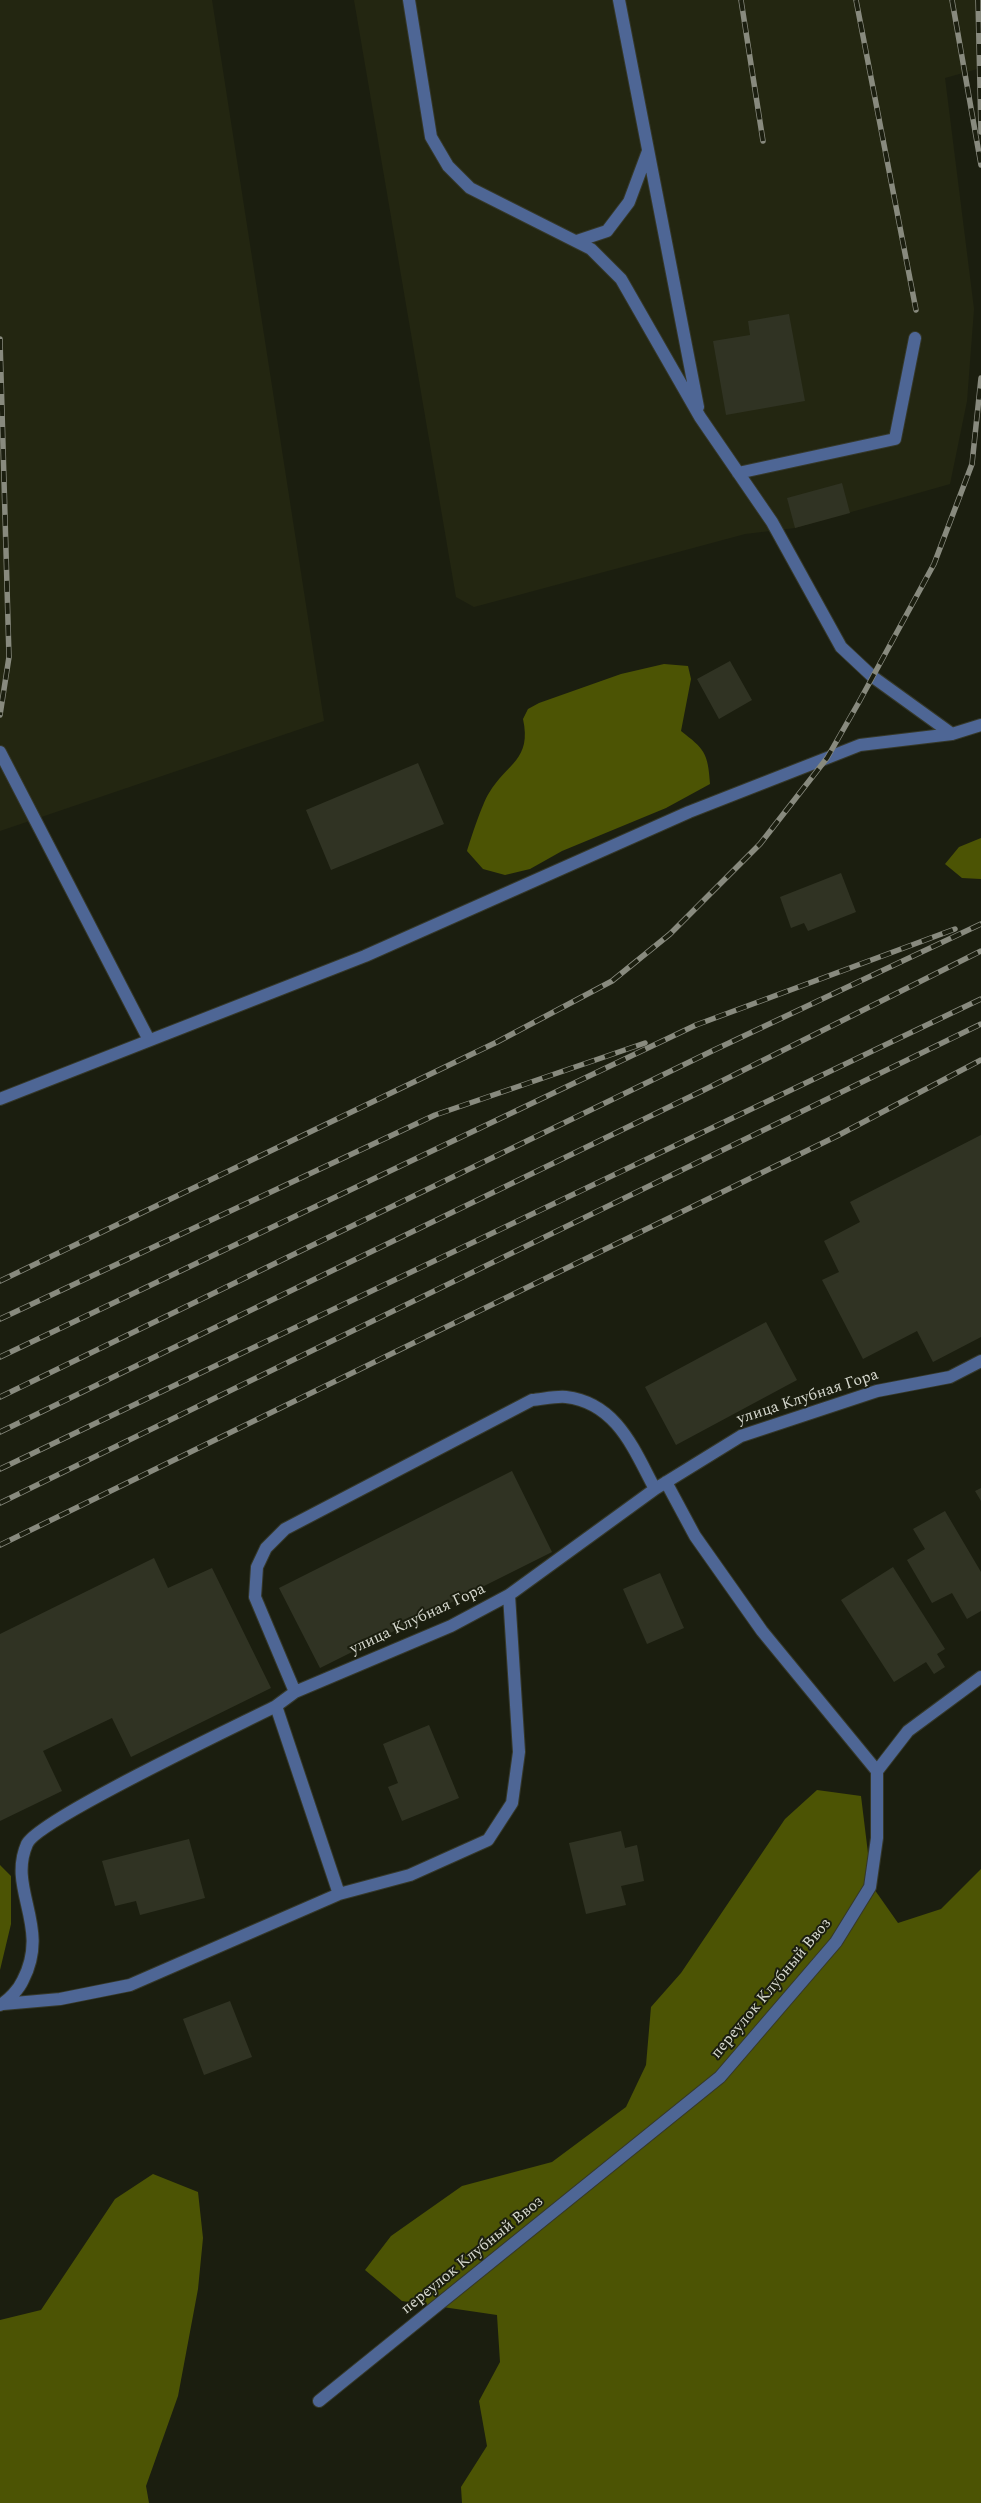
<!DOCTYPE html>
<html>
<head>
<meta charset="utf-8">
<style>
	body { margin:0 }
	canvas { display:block; background:#1b1e0f }
</style>
</head>
<body>
<canvas width="981" height="2503"></canvas>
<script>
const ctx = document.querySelector('canvas').getContext('2d');
ctx.lineJoin = 'round';
function fill(path, color) { ctx.fillStyle = color; ctx.fill(path, 'evenodd'); }
function trace(path, color, width, dash) { ctx.strokeStyle = color; ctx.lineWidth = width; ctx.lineCap = dash ? 'butt' : 'round'; ctx.setLineDash(dash || []); ctx.stroke(path); }
function drawText(font, color, halo, rows, align = 'center') {
  ctx.font = font + ' Spectral,serif'; ctx.lineWidth = 4; ctx.setLineDash([]); ctx.textBaseline = 'middle'; ctx.strokeStyle = halo; ctx.fillStyle = color; for (const [text, x, y, turn = 0] of rows) {
    ctx.save(); ctx.translate(x, y); ctx.rotate((+turn || 0) * Math.PI / 180); ctx.textAlign = isNaN(turn) ? turn : align; if (halo) ctx.strokeText(text, 0, 0); ctx.fillText(text, 0, 0); ctx.restore();
  }
}
const built = new Path2D(`
	M0,0H212L324,721L0,831Z
	M354,0H981V68L945,78L974,309L967,401L950,484L795,528L745,534L474,607L456,597Z`);
const forest = new Path2D(`
	M664,664L688,666L691,679L681,731C704,749 708,752 710,784L666,808L562,851L530,869L505,875L483,869L467,851C471,838 482,804 489,793C507,763 532,760 523,719L528,709L539,703L621,674Z
	M981,838V879L962,878L945,864L959,847Z
	M817,1790L861,1796L872,1886L898,1923L941,1909L981,1869V2503H462L461,2487L487,2446L479,2401L500,2362L497,2315L402,2301L365,2270L391,2236L462,2186L552,2162L626,2107L646,2065L651,2007L681,1973L785,1819Z
	M0,1865L11,1876V1924L0,1970Z
	M153,2174L198,2192L203,2238L198,2289L178,2396L146,2486L149,2503H0V2320L41,2310L115,2199Z`);
const building = new Path2D(`
	M789,314L805,401L726,415L713,341L750,335L748,321Z
	M842,483L850,513L795,528L787,498Z
	M730,661L752,700L719,719L697,679Z
	M418,763L444,824L331,870L306,810Z
	M841,873L856,912L808,931L804,923L791,928L780,897Z
	M981,1135V1337L933,1362L917,1331L863,1359L822,1280L839,1272L824,1241L860,1222L850,1202Z
	M766,1322L797,1380L676,1445L645,1387Z
	M512,1471L552,1552L320,1668L279,1588Z
	M981,1488V1501L975,1491Z
	M945,1511L981,1572V1611L967,1619L952,1593L932,1603L907,1560L925,1549L913,1529Z
	M154,1558L168,1588L212,1568L271,1688L131,1757L112,1718L43,1751L62,1791L0,1821V1634Z
	M893,1567L945,1649L937,1654L945,1667L934,1674L926,1662L894,1682L841,1600Z
	M660,1573L684,1628L647,1644L623,1589Z
	M429,1725L459,1798L402,1821L388,1787L398,1783L383,1744Z
	M621,1831L625,1848L637,1845L644,1881L621,1886L626,1905L586,1914L569,1843Z
	M189,1839L205,1898L140,1915L136,1901L115,1906L102,1861Z
	M230,2001L252,2057L204,2075L183,2019Z`);
const minor = new Path2D(`
	M409,0L431,137L448,166L470,188L591,249L621,279L700,417L772,522L841,647L873,677L952,734
	M619,0L698,407
	M577,241L607,231L629,202L648,151
	M738,473L895,439L915,338
	M0,752L149,1040
	M0,1099L365,956L689,812L827,758L860,745L952,734L981,725
	M295,1692L255,1597L257,1567L266,1548L285,1529L532,1400C543,1399 556,1396 566,1397C617,1403 634,1450 655,1489
	M276,1706L339,1894
	M877,1771L908,1731L981,1677
	M3,2004L60,1999L130,1985L339,1894L410,1875L488,1840L512,1803L519,1752L509,1595
	M0,2005C9,2000 19,1989 23,1980C51,1926 7,1889 27,1844C37,1820 241,1724 276,1706L295,1692L451,1626L509,1595L655,1489L741,1436L877,1391L950,1377L981,1361
	M319,2401L720,2077L836,1942L870,1887L877,1838V1771L762,1631L695,1536L666,1482`);
const rail = new Path2D(`
	M741,0L763,141
	M856,0L916,310
	M952,0L981,165
	M978,0L981,132
	M0,339L9,657L0,715
	M0,1281L497,1042L612,981L670,934L760,844L827,758L859,702L934,564L972,464L981,378
	M0,1319L435,1115L645,1043
	M0,1357L696,1025L955,929
	M0,1397L712,1051L981,924
	M0,1432L704,1090L981,951
	M0,1469L981,999
	M0,1503L981,1024
	M0,1545L837,1136L981,1060`);
const streetNames = [
	["улица Клубная Гора",808,1398,-18],
	["улица Клубная Гора",418,1620,-25],
	["переулок Клубный Ввоз",772,1989,-50],
	["переулок Клубный Ввоз",473,2256,-39]
];
fill(built, '#232611');
fill(forest, '#4c5404');
fill(building, '#303323');
trace(minor, '#35382a', 14);
trace(minor, '#4e6695', 12);
trace(rail, '#888a7e', 5.5);
trace(rail, '#1b1e0f', 4, [11]);
drawText('16px', '#d6d8ce', '#1b1e0f', streetNames);
</script>
</body>
</html>
